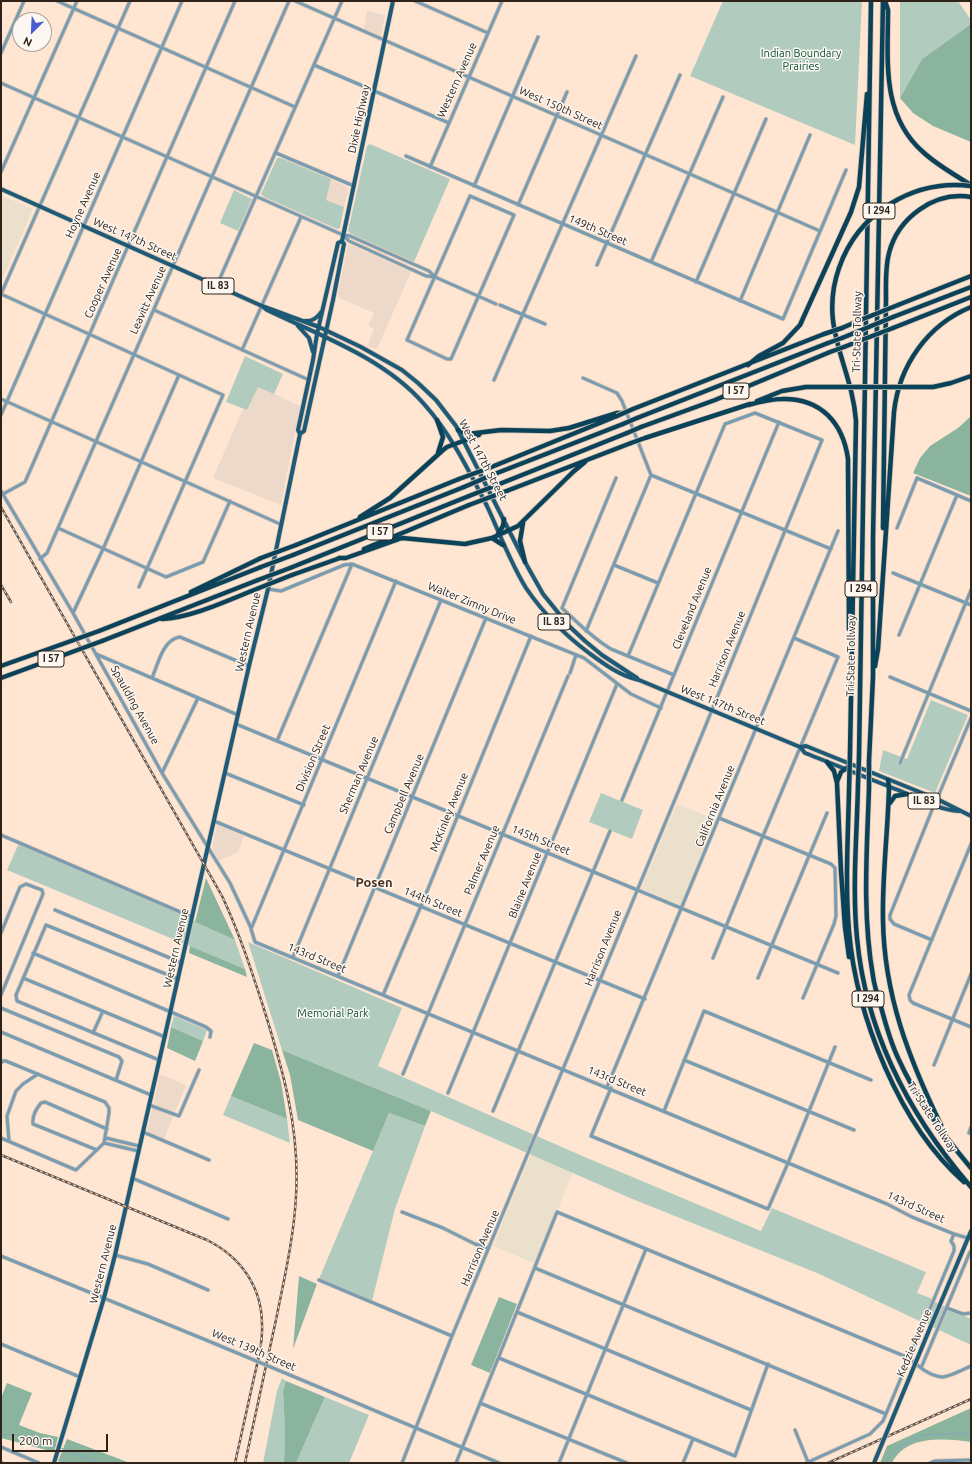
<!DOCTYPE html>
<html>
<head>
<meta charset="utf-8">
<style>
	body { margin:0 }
	#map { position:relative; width:972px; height:1464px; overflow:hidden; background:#ffe6d3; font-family:Ubuntu,sans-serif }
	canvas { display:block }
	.frame { position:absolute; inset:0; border:2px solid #2e2219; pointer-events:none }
	.north { position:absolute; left:12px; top:12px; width:40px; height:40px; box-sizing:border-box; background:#fdf7f2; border:1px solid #aaa29b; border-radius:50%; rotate:204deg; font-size:11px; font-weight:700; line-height:16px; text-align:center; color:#2e2219 }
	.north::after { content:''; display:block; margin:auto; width:14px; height:18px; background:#495cd1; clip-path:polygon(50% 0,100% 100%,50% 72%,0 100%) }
	.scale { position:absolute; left:12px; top:1434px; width:96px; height:18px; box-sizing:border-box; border:2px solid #2e2219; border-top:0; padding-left:5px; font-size:12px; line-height:14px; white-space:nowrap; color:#2e2219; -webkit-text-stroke:3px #fdf7f2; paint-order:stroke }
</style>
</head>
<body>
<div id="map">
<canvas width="972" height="1464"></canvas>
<div class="frame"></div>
<div class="north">N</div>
<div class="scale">200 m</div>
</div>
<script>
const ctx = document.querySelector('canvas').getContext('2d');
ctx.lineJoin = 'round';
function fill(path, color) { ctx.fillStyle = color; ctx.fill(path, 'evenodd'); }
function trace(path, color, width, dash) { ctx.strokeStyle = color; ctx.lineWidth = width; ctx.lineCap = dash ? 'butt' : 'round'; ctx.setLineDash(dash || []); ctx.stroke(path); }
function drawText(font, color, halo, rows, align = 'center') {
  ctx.font = font + ' Ubuntu,sans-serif'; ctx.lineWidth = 3; ctx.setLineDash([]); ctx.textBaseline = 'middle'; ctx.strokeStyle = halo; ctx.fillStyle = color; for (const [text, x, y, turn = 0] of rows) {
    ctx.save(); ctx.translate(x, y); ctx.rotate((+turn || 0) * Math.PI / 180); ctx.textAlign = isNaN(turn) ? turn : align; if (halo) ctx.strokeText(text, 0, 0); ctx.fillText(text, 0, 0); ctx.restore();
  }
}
const commercial = new Path2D(`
	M367,11L385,15L381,36L364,29Z
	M331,179L349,188L344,207L326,200Z
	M348,244L411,272L377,349L367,346L374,329L368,326L374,313L339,298L338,294Z
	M258,386L300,406L281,505L213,478L243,409L247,410Z
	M217,825L244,836L238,852L219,861L212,847Z
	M160,1074L186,1085L164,1139L147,1132Z`);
const education = new Path2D(`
	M1,195L33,209L1,282Z
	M677,804L717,820L681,905L641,889Z
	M531,1154L573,1172L536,1264L493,1246Z`);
const green = new Path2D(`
	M723,1H862L855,145L690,76Z
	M900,1H958L971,20V24L922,59L900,98Z
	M370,144L450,179L414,262L351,234L348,231L367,146Z
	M277,158H281L331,179L326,200L344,207L340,228L337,229L264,197L261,194Z
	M234,190L252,199L238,231L220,223Z
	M245,356L283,374L274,394L258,387L247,410L226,402Z
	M931,700L968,715L935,793L879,771L883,750L907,759Z
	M601,793L643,810L632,839L589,822Z
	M19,843L193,917L195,922L235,940L245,969L7,870Z
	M248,942L402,1008L378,1066L580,1155L761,1231L772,1208L926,1272L917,1293L933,1299V1301L971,1319V1345L817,1273L630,1198L431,1111L282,1050Z
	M174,1016L207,1030L203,1041L171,1027Z
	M231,1096L287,1119L290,1143L223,1115Z
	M389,1113L425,1126L395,1209L372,1301L319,1279Z
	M282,1378L286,1381L283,1391L285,1431L284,1463H263L277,1391Z
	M325,1397L369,1415L349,1463H296Z`);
const forest = new Path2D(`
	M971,24V142L933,126L913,113L900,98L922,59Z
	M971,416V496L913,473L920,458L930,446L958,428Z
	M206,878L235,940L195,922Z
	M190,946L245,969L247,977L189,953Z
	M171,1027L203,1041L195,1061L167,1048Z
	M254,1043L272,1050L281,1082L287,1119L231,1096Z
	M282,1050L431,1111L425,1126L389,1113L373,1151L298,1120L290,1075Z
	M299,1276L317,1284L293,1349Z
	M499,1297L517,1304L490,1373L471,1365Z
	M286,1381L325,1397L296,1463H284L285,1431L283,1391Z
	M7,1383L32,1393L19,1425L40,1433L58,1437L54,1452L1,1438V1398Z
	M971,1408V1442C945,1438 905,1435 892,1463H880L887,1446Z
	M67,1439L130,1463H63L58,1461Z`);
const stream = new Path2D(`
	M1,1434L16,1435L56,1446
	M61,1448L100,1463
	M887,1463L891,1453L902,1445L923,1435L971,1433`);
const minor = new Path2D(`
	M57,1L295,107
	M295,1L820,231
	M415,1L488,33
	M1,53L24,1
	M314,65L449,123
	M1,83L343,235L349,241L426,276L435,277L496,304
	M276,153L354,186
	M406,156L783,319L846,170
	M430,167L502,1
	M1,172L77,1
	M474,186L538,37
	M470,196L514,215L451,359H447L407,340Z
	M518,205L567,92
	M343,235L350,236L429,271L434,276
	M651,262L723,97
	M597,265L680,75
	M696,282L766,119
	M217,285L342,1
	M1,294L223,395L139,587
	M1,294L130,1
	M740,301L810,135
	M500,305L545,324
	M154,310L309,380
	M242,350L301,217
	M583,378L617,393L622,401L651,475L586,631
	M494,380L636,56
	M1,399L280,524
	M1,415L182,1
	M651,475L831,549
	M616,478L562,608C577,622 592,638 611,649L674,675
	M1,491L73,613L162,773L230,883L251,928
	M3,494L25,482L235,1
	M58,528L166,577L203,562L230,501
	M897,528L917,478L971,501
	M40,559L47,553L289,1
	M614,565L658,583
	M893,573L971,605
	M396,581L251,929L255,942L887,1204L912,1217L954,1234L971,1239
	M268,589L281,591L344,565L352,564L584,658L631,694L661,708
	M73,613L103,549L179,375
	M899,635L957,495
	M96,654L238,715
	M570,673L576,655
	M890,677L971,711
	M152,678C158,664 163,639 180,637L249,666
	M236,724L838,973
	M277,741L352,564
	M900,763L971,590
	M162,773L198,698
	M225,773L304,805
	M937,799L971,718
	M622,800L779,422
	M719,818L831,864L835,868L836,916L834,924L803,998
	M214,821L645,999
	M1,835L192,917
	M971,844L909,995L910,1000L913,1003L971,1027
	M55,910L182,963
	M1,933L20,887L26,884L42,890L43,894L1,995
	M932,940L894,924L890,919V915L934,805
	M33,953L206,1027L211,1031L210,1037
	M293,957L441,600
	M713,958L763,836L838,657L794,638
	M338,976L486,618
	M23,978L165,1037
	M758,978L827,813
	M383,995L421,906L531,636
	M1,1008L119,1057L122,1061L116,1080
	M1,1032L151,1095
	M93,1033L103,1011
	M159,1060L17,1001L16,995L46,925L178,979
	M684,1060L854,1130
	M1,1063L3,1061H6L105,1102L109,1108V1113L104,1143L76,1170L1,1138
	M934,1065L971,974
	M403,1074L568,676
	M607,1087L838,531
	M611,1088L591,1136L768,1209L788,1163L835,1047
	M448,1093L617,684
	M149,1105L179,1116L199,1070
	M493,1111L610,831
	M664,1111L704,1011L871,1080
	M143,1132L209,1160
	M969,1133L971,1127
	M106,1138L139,1146
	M9,1141L7,1116L16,1091L23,1084L38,1074
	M104,1143L138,1151
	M97,1150L33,1124C32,1116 36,1109 41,1103L45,1102L107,1129
	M132,1178L228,1219
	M402,1212L443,1228L475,1244L489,1248
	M115,1255L148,1264L208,1290
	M1,1256L206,1340
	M535,1268L886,1414
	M319,1280L452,1336
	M947,1308L963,1314L971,1313
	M517,1312L751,1410
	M1,1344L80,1377
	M499,1358L735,1456L768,1364
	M921,1368L970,1252L971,1251
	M333,1393L499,1463
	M480,1403L627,1463
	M795,1430L808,1462
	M1,1447L39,1463
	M1,1463H2
	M402,1463L452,1336L703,732L822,440L755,413L725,424L628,656
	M456,1463L557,1212L909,1358C918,1366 929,1376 942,1377C949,1377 964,1369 971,1366
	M559,1463L646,1249
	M683,1463L693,1439
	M806,1463L870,1434L883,1421L954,1251V1246L951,1241L954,1234
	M930,1463L935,1461L971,1460`);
const major = new Path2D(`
	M1,189L262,306L319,327L361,347L402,370L418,383L436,400L456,426L525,562L543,594L569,626L585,641L602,655L637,678
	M262,306L267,310C321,336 384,358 424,404C451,434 469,471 487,506C500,534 510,562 526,588C543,613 565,635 589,653C604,664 620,676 639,680L800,747L806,746L937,799L971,816
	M305,321C313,322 318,317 322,311
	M298,326L309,338L313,352
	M300,434L304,431L333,300L344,244L342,241L393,1
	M800,747L805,753C836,765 867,778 898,790C917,798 938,810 959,811
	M930,1328L971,1231
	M54,1463L104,1298L115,1255L249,666L268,589L300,434L298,430L313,360L317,334L338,243L342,241`);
const highway = new Path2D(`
	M885,1L888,10C888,61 881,115 923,152C937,165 955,175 971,185
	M839,268C818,328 852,365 856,421L850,753
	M898,305L971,276
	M893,317L971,287
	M842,328L858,321
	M893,328L971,297
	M842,338L859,331
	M844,347L859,341
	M748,365L759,356L783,343L800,325L851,212L859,187L867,94
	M757,401L772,395
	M748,405C759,402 771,399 782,399C821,398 843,423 848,459L849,629
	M633,409L824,334
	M637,418L828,343
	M437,420L443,437L438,453
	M641,427L715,400L830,352
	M458,430L468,434L501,430L550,431L569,428L617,413H625
	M645,438L750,404
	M489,468L617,416
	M492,475L623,424
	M497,485L627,433
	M504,492L631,443
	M360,517L390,498L443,450L447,447L479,435
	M523,523L520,541L525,562
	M883,528L886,299C886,284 885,268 889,253C898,218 934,191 971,197
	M498,534L503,526L504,519
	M492,538L503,545
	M296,545L459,479
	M364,549L469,505
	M293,555L464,487
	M339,558H346L402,538L465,544L492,538L518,526L573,472L585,462
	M290,568L469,496
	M292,575L340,558
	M191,592L261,558
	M162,619C191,618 231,599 259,588
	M99,631L261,567
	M102,641L258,580
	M875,666L878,649L894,412C899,366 927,325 971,307
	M859,757L871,1
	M869,761L873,677V538L883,1
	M827,762L834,771L837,783L841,871L845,927L849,957
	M888,780L889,787C888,831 882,876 883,920C884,995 909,1059 941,1125
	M837,782L841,772L851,765
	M858,784C857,835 852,887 857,938C866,1034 909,1115 971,1187
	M869,788C867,850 862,914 873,976C874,985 877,994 880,1003C885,1022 890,1042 899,1060C916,1098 945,1137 971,1168
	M849,791C848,837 845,885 849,931C856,1015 899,1125 964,1182
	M890,803L895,796L907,794`);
const rail = new Path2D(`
	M1,507L222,896C239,932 251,969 263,1006C283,1070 300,1128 296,1196C294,1236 285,1275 277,1315C266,1364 256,1414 245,1463
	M1,585L11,602
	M1,1155L207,1240C241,1257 262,1287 262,1325C263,1344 257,1364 253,1382C247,1409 241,1436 235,1463
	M828,1463L971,1399`);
const minorBridge = new Path2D(`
	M206,1340L333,1393`);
const majorBridge = new Path2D(`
	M874,1463L930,1328`);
const highwayBridge = new Path2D(`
	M839,268C858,213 913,179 971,186
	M858,321L898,305
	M859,331L893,317
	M824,334L842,328
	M859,341L893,328
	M828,343L842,338
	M830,352L844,347
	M772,395L782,391L806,387H933L951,383L971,376
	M617,416L633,409
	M623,424L637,418
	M627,433L641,427
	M631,443L645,438
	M459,479L489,468
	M464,487L492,475
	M469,496L497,485
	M469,505L504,492
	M261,558L296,545
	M261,567L293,555
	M258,580L290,568
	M259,588L292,575
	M1,666L99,631
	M1,678L102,641
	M858,784L859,757
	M869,788V761
	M849,791L850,753`);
const shields = [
	[879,211,32],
	[218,286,32],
	[736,391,26],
	[380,532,26],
	[861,589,32],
	[554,622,32],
	[51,659,26],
	[924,801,32],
	[868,999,32]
];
const shieldNames = [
	["I 294",879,211],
	["IL 83",218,286],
	["I 57",736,391],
	["I 57",380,532],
	["I 294",861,589],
	["IL 83",554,622],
	["I 57",51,659],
	["IL 83",924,801],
	["I 294",868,999]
];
const parkNames = [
	["Indian Boundary",801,53],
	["Prairies",801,66],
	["Memorial Park",333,1013]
];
const streetNames = [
	["Western Avenue",457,80,-66],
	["West 150th Street",561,108,24],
	["Dixie Highway",359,119,-78],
	["Hoyne Avenue",83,205,-66],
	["149th Street",598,230,23],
	["West 147th Street",135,239,24],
	["Cooper Avenue",103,283,-66],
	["Leavitt Avenue",148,300,-66],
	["Tri-State Tollway",857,332,-89],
	["West 147th Street",483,460,62],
	["Walter Zimny Drive",472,603,22],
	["Cleveland Avenue",692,608,-68],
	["Western Avenue",248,632,-77],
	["Harrison Avenue",727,649,-68],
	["Tri-State Tollway",851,656,-89],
	["Spaulding Avenue",135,705,61],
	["West 147th Street",723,705,22],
	["Division Street",313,758,-67],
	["Sherman Avenue",359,775,-67],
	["Campbell Avenue",404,794,-67],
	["California Avenue",715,806,-68],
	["McKinley Avenue",449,812,-68],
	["145th Street",541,840,22],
	["Palmer Avenue",482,860,-67],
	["Blaine Avenue",525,885,-68],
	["144th Street",433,902,22],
	["Western Avenue",176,948,-77],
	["Harrison Avenue",603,948,-68],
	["143rd Street",317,958,22],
	["143rd Street",617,1081,22],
	["Tri-State Tollway",932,1117,57],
	["143rd Street",916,1207,24],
	["Harrison Avenue",480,1248,-67],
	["Western Avenue",103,1264,-76],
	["Kedzie Avenue",914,1343,-67],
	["West 139th Street",254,1350,23]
];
const quarterNames = [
	["Posen",374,883]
];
fill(commercial, '#edd9ca');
fill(education, '#eae0cb');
fill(green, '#b1ccbe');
fill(forest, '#8bb49e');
trace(stream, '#82a6bf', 1);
trace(minor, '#d9c3b2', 4.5);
trace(major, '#d9c3b2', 5.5);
trace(highway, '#d9c3b2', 6);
trace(minor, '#789db2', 3);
trace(major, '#1d5a77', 4);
trace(highway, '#0a425a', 4.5);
trace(rail, '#67574b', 2.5);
trace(rail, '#fdf7f2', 1, [3]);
trace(minorBridge, '#d9c3b2', 4.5, []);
trace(majorBridge, '#d9c3b2', 5.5, []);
trace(highwayBridge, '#d9c3b2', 6, []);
trace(minorBridge, '#789db2', 3);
trace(majorBridge, '#1d5a77', 4);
trace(highwayBridge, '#0a425a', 4.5);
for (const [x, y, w] of shields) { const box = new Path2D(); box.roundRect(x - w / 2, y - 8, w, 16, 3); ctx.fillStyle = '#fdf7f2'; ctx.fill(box); trace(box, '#2e2219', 1); }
drawText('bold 10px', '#2e2219', null, shieldNames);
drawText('11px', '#045236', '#fdf7f2', parkNames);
drawText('11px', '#2e2219', '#fdf7f2', streetNames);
drawText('bold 13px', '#49311d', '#fdf7f2', quarterNames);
</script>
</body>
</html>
